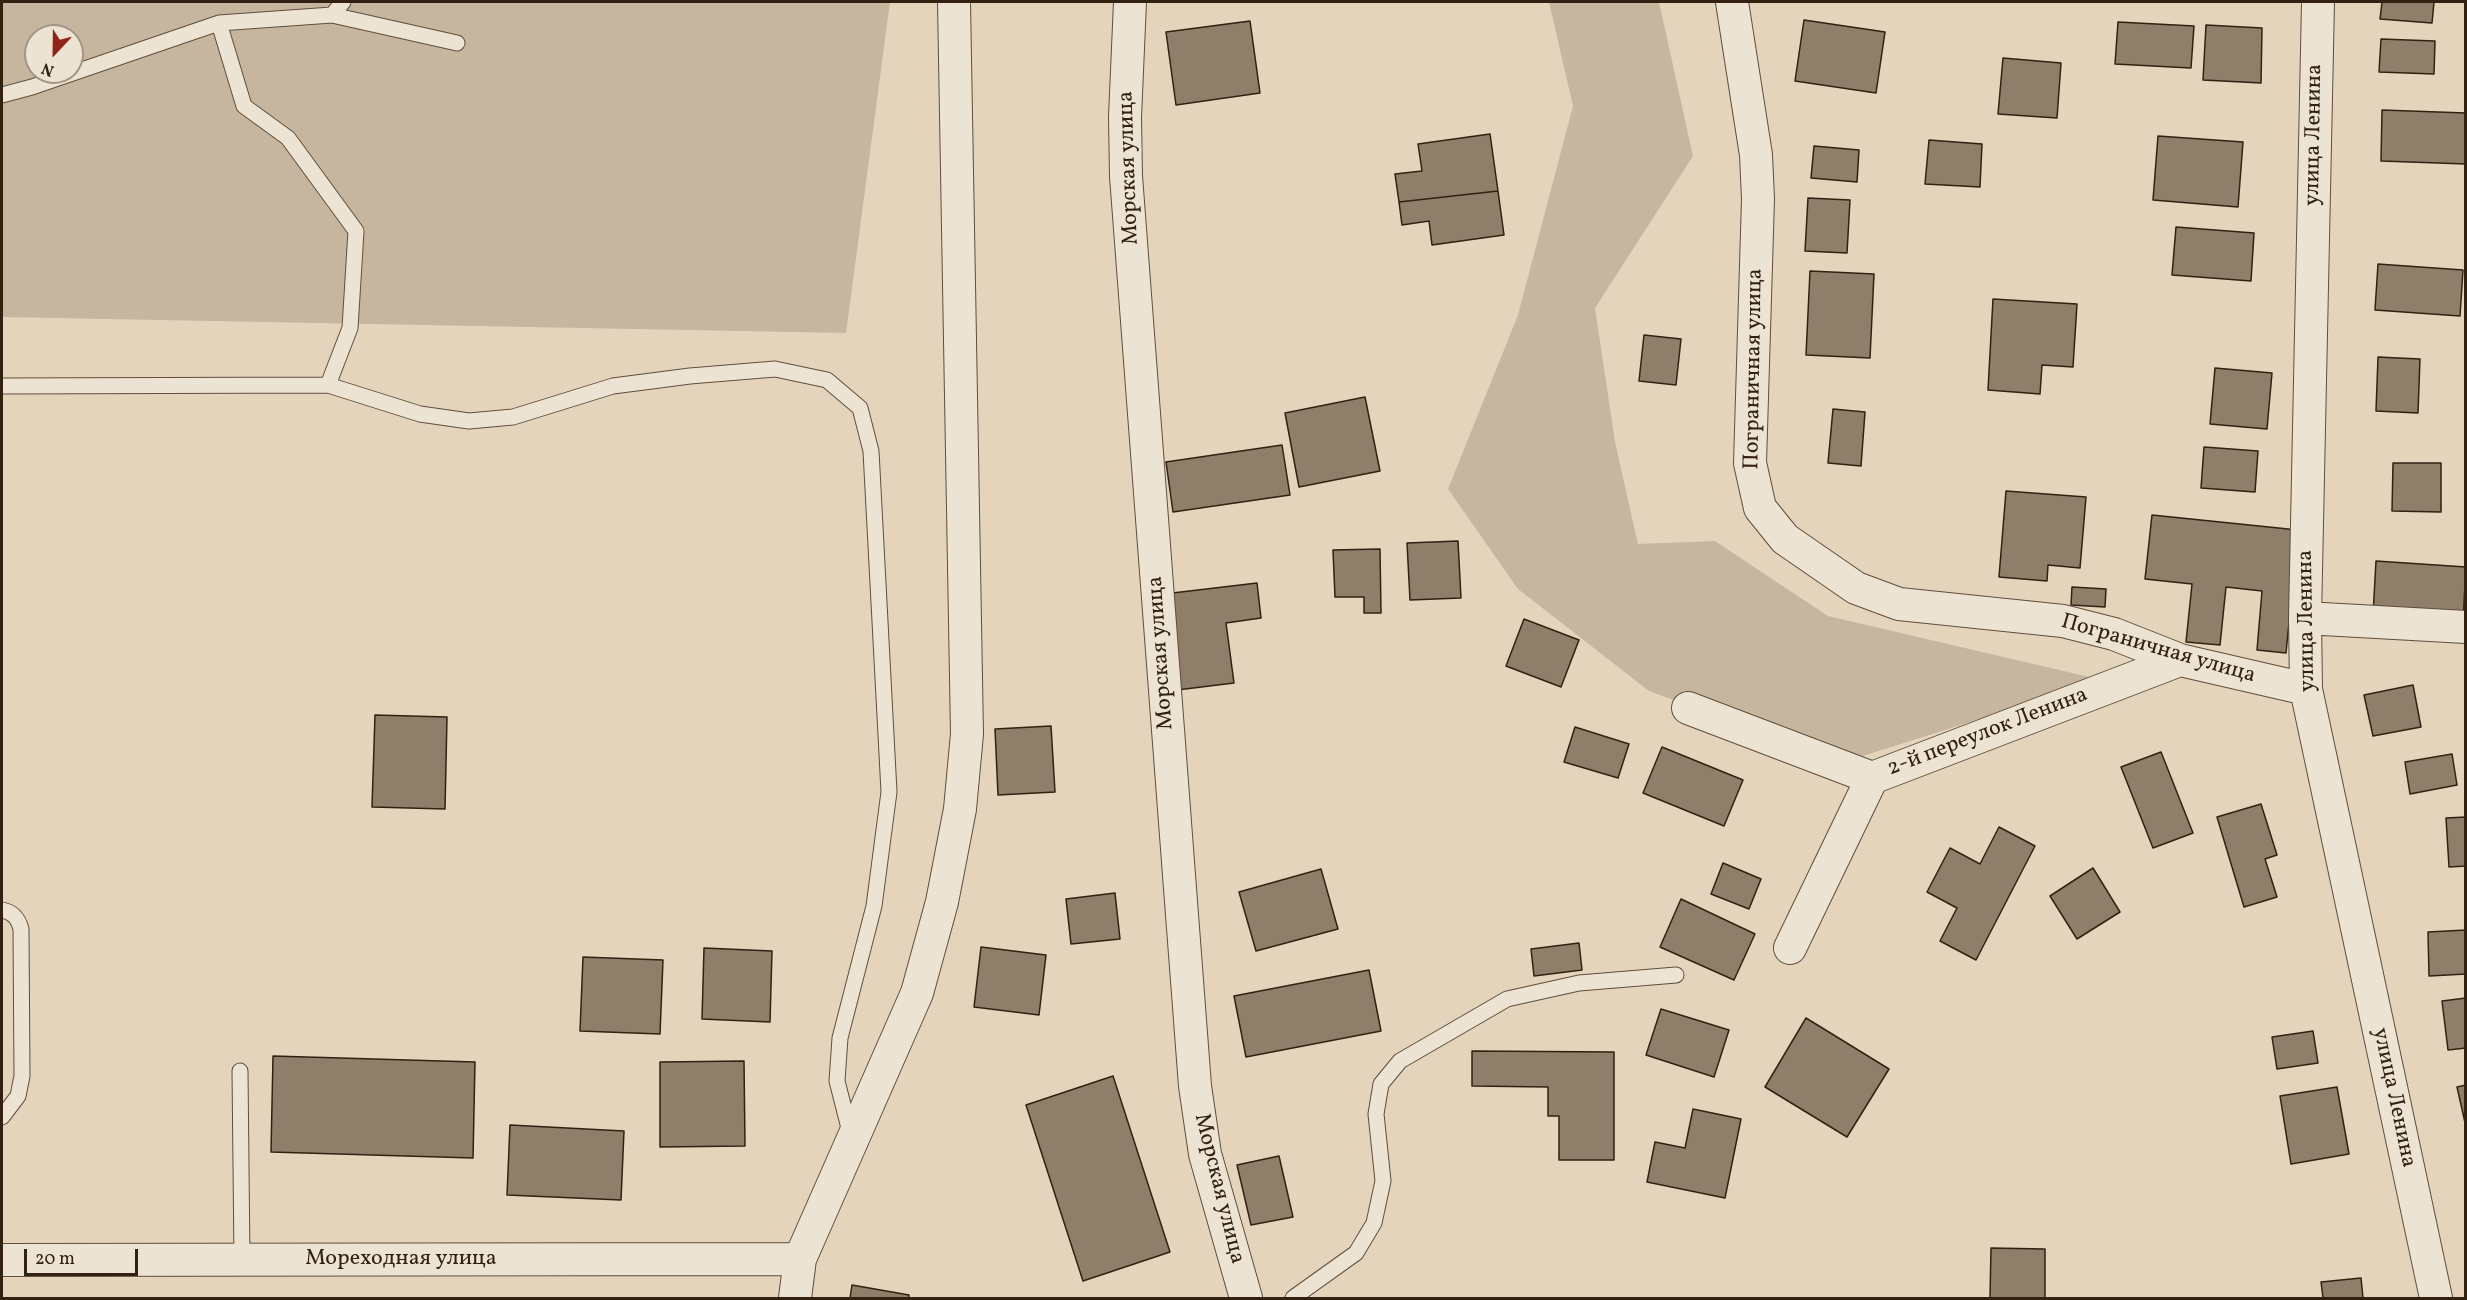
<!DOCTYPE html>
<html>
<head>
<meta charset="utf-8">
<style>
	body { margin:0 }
	#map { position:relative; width:2467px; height:1300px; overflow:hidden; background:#e4d4bc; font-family:Vollkorn,serif }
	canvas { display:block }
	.frame { position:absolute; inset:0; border:3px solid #322110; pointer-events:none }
	.north { position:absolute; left:24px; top:24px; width:60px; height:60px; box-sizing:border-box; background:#ede3d3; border:2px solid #a29585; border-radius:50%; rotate:202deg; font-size:16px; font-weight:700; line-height:24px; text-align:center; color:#322110 }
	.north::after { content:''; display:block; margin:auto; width:21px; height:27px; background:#8f2418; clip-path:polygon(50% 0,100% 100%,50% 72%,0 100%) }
	.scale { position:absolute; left:24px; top:1249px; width:114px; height:27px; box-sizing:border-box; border:3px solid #322110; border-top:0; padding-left:8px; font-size:18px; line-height:21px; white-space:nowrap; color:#322110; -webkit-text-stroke:4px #ede3d3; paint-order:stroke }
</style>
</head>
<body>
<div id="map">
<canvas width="2467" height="1300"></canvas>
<div class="frame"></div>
<div class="north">N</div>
<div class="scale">20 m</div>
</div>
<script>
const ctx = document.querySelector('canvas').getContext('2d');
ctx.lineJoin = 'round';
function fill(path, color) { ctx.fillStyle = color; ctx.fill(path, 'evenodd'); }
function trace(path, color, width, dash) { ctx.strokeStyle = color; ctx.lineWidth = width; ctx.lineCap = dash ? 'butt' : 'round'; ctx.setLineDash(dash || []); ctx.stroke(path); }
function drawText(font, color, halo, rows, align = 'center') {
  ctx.font = font + ' Vollkorn,serif'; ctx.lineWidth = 5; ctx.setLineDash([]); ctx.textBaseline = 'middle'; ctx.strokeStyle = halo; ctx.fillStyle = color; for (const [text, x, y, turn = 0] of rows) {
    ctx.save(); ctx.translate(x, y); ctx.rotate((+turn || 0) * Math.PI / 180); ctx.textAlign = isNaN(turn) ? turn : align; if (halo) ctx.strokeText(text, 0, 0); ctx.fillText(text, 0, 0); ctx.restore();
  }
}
const green = new Path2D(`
	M2,2H890L846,333L2,317ZM36,36H72V72H36Z
	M1549,2H1659L1693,156L1595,308L1615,442L1638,544L1715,541L1828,616L2102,680L1844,762L1649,691L1518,589L1448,489L1518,315L1573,106Z`);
const building = new Path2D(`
	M2382,2H2434L2432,23L2380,19Z
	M1804,20L1885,32L1876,93L1795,81Z
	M1250,21L1260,93L1176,105L1166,32Z
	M2118,22L2194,26L2191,68L2115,64Z
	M2206,25L2262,28L2261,83L2203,80Z
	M2381,39L2435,41L2434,74L2379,72Z
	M2003,58L2061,63L2057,118L1998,114Z
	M2382,110L2466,113V164L2381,161Z
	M1490,134L1498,191L1399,202L1395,174L1422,171L1418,144Z
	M2158,136L2243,142L2238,207L2153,200Z
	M1929,140L1982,144L1980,187L1925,184Z
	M1814,146L1859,150L1857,182L1811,178Z
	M1498,191L1504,235L1432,245L1429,221L1402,225L1399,202Z
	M1808,198L1850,200L1847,253L1805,251Z
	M2176,227L2254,233L2251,281L2172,275Z
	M2378,264L2463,270L2460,316L2375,310Z
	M1810,271L1874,274L1870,358L1806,355Z
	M1993,299L2077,304L2073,367L2042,365L2040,394L1988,390Z
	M1644,335L1681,339L1676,385L1639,381Z
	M2378,357L2420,359L2418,413L2376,411Z
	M2215,368L2272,373L2267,429L2210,424Z
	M1365,397L1380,471L1299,487L1285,413Z
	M1833,409L1865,412L1861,466L1828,463Z
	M1282,445L1290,495L1173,512L1166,462Z
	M2204,447L2258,451L2255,492L2201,488Z
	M2393,463H2441V512L2392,511Z
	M2006,491L2086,497L2080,568L2048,565L2047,581L1999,577Z
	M2152,515L2298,530L2286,653L2257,650L2262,591L2226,587L2220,645L2186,642L2192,584L2145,579Z
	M1458,541L1461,598L1410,600L1407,543Z
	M1380,549L1381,613H1364V597H1335L1333,550Z
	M2376,561L2466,567L2463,621L2373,615Z
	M1257,583L1261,618L1226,623L1234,683L1177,690L1164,594Z
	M2072,587L2106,589L2105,607L2071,605Z
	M1524,619L1579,640L1561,687L1506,666Z
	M2413,685L2421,727L2373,736L2364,695Z
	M375,715L447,717L445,809L372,807Z
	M1051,726L1055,792L998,795L995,729Z
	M1575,727L1629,744L1618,778L1564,762Z
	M1662,747L1743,780L1724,826L1643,793Z
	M2161,752L2193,833L2153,848L2121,767Z
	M2452,754L2457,785L2410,794L2405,762Z
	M2261,804L2277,855L2265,859L2277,897L2244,907L2217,817Z
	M2466,817V866L2449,867L2446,818Z
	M1999,827L2035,846L1976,960L1940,941L1957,908L1927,892L1950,848L1980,864Z
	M1723,863L1761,879L1749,909L1711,894Z
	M2093,868L2120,912L2077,939L2050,896Z
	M1321,869L1338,929L1256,951L1239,892Z
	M1115,893L1120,939L1071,944L1066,899Z
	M1681,899L1755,934L1734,980L1660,947Z
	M2466,930V974L2429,976L2428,932Z
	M1579,943L1582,970L1534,976L1531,949Z
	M981,947L1046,955L1039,1015L974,1007Z
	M704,948L772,951L770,1022L702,1019Z
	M583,957L663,960L660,1034L580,1031Z
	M1369,970L1381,1031L1246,1057L1234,996Z
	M2466,998V1048L2448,1050L2442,1001Z
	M1661,1009L1729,1030L1714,1077L1646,1055Z
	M1806,1018L1889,1069L1847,1137L1765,1087Z
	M2313,1031L2318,1063L2277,1069L2272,1037Z
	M1472,1051L1614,1052V1160H1559V1116H1548V1087L1472,1086Z
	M273,1056L475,1062L473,1158L271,1152Z
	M744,1061L745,1146L660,1147V1062Z
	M1113,1076L1170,1252L1083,1281L1026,1105Z
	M2466,1085V1127L2457,1087Z
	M2337,1087L2349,1154L2291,1164L2280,1096Z
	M1693,1109L1741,1119L1725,1198L1647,1182L1655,1142L1685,1148Z
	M510,1125L624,1131L621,1200L507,1195Z
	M1279,1156L1293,1217L1251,1225L1237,1165Z
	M1991,1248L2045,1249V1298H1990Z
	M2361,1278L2363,1298H2323L2321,1282Z
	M852,1285L909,1295V1298H850Z`);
const lane = new Path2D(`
	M332,15L343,2
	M219,23L244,106L288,138L356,231L350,328L328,385L420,414L469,421L513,417L613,386L690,376L775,369L827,380L860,408L871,451L889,792L874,906L840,1038L837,1081L851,1136
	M2,95L32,87L219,23L332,15L457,43
	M2,386L328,385
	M2,910C13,912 18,918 21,929L22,1076L18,1096L2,1117
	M240,1071L242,1260
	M1293,1298L1356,1253L1374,1223L1383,1181L1376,1114L1381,1084L1400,1061L1507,999L1579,983L1676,975`);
const street = new Path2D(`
	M1130,2L1125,117L1126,176L1195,1086L1205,1154L1246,1298
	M1732,2L1756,155L1758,199L1750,463L1760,508L1785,539L1856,588L1899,604L2063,621L2114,634L2180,660L2306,689
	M2318,2L2305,618L2306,689L2436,1298
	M2305,618L2466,627
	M1688,708L1872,778
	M1790,948L1872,778L2180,660
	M2,1260L800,1259
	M795,1298L800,1259L917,993L942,902L960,809L967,734L954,2`);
const streetNames = [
	["улица Ленина",2315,135,-89],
	["Морская улица",1130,168,-92],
	["Пограничная улица",1755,369,-89],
	["улица Ленина",2308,621,-91],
	["Пограничная улица",2158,650,16],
	["Морская улица",1162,653,-94],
	["2-й переулок Ленина",1988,733,-21],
	["улица Ленина",2393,1098,78],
	["Морская улица",1218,1189,76],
	["Мореходная улица",401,1260]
];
fill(green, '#c6b69f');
fill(building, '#8f7e69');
trace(building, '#322110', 1.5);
trace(lane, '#5e4e3b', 17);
trace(street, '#5e4e3b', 34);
trace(lane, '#ede3d3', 15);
trace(street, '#ede3d3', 32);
drawText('22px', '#322110', '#ede3d3', streetNames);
</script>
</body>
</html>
